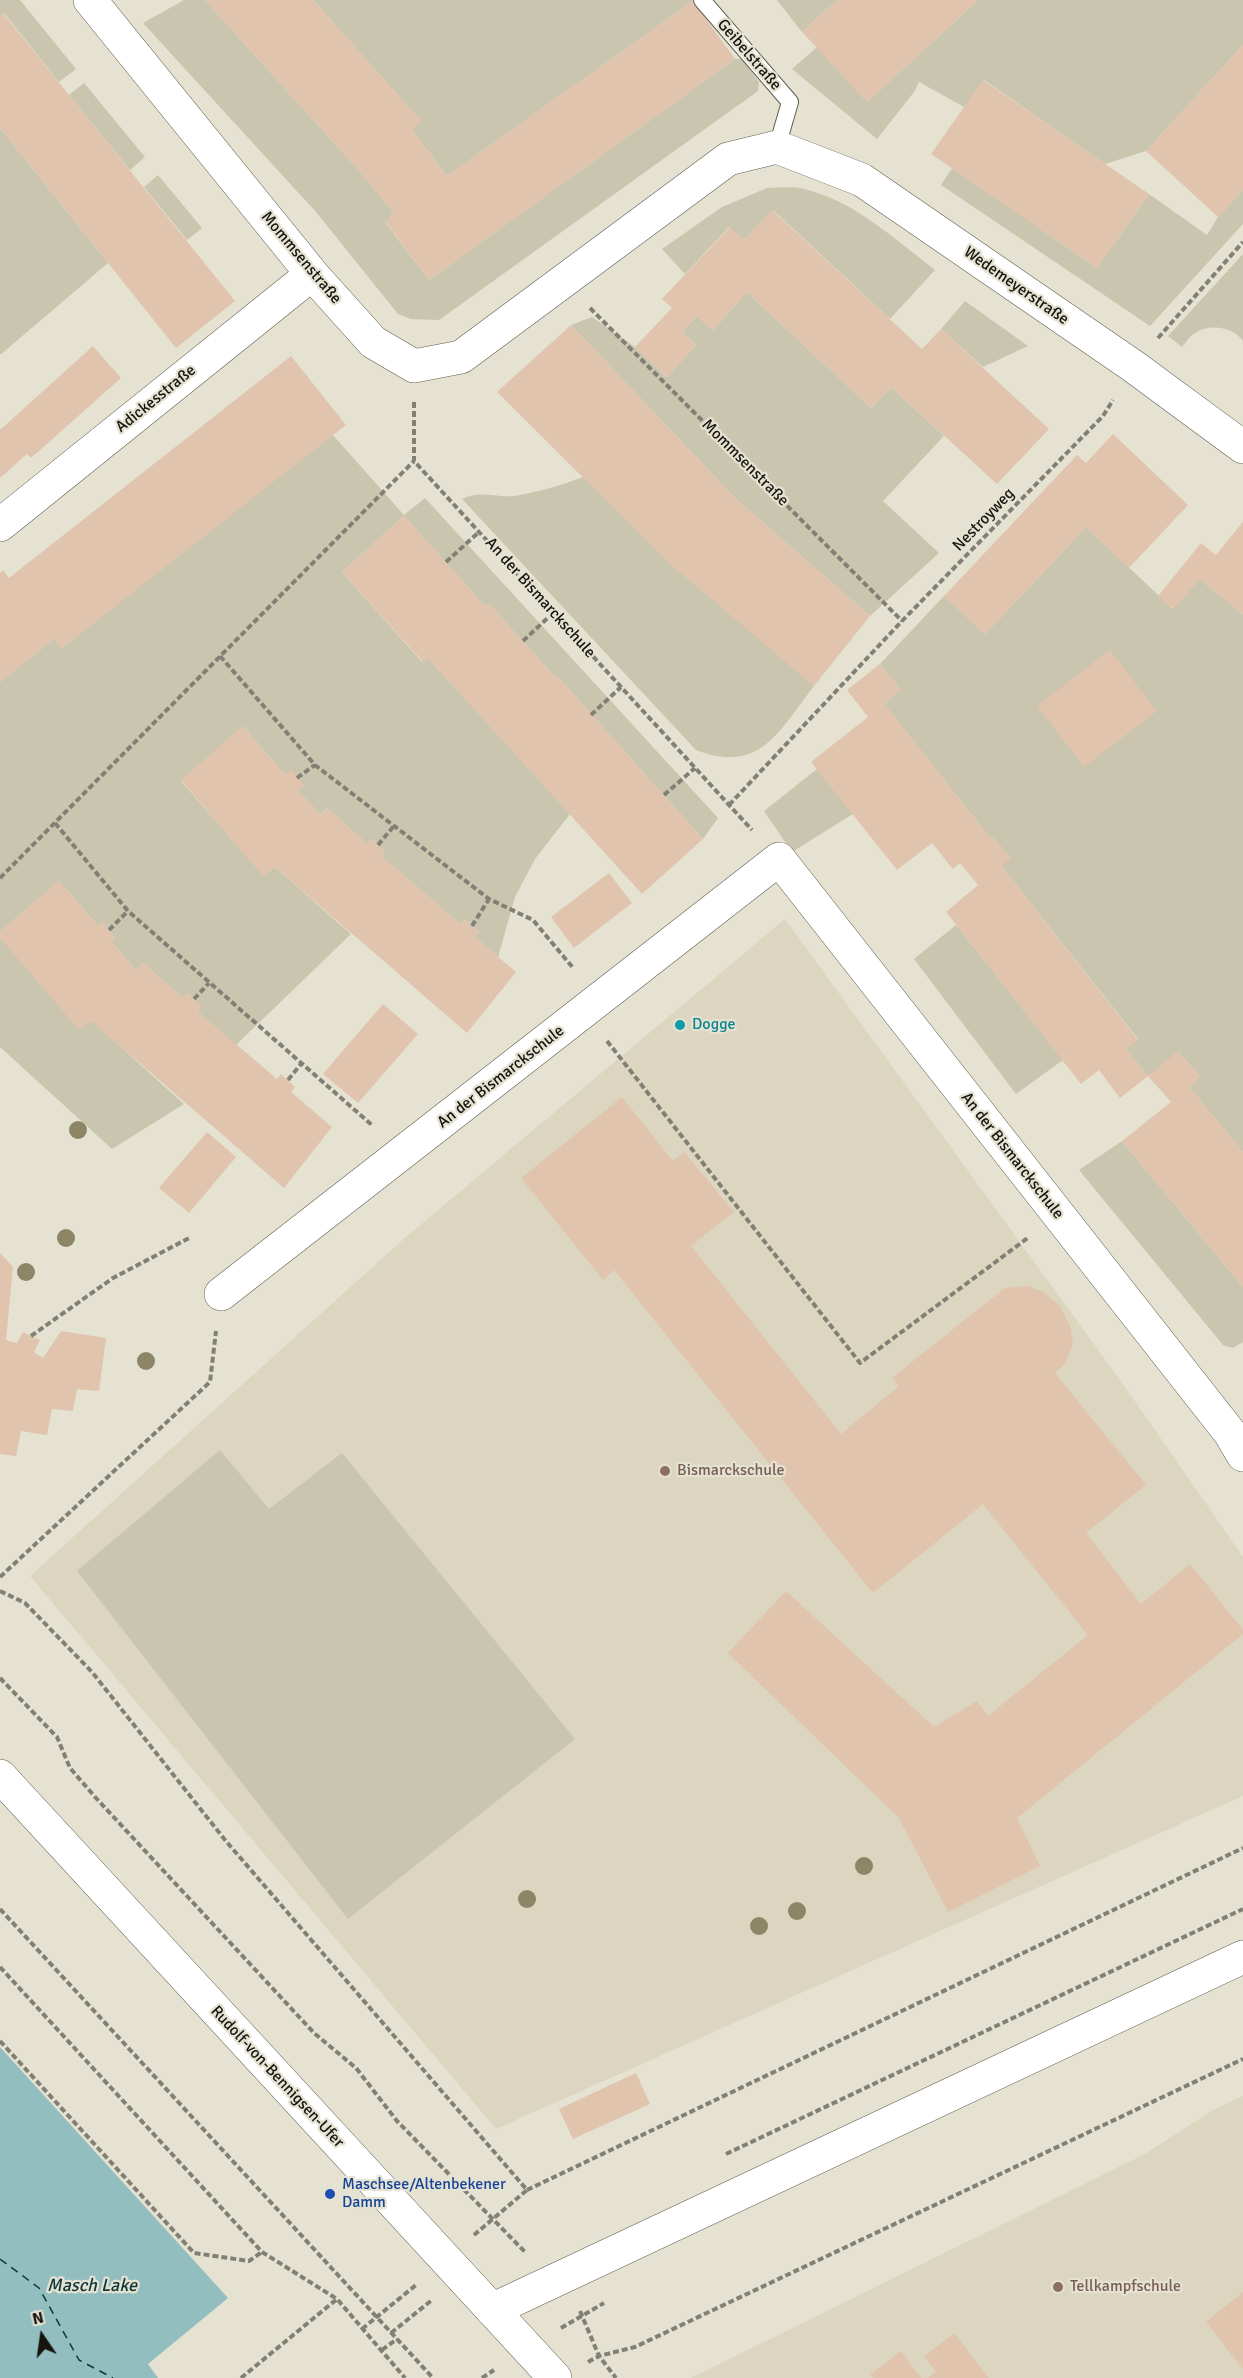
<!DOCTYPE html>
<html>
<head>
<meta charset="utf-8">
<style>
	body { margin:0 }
	#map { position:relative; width:1243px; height:2378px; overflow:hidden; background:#e5e2d2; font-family:Signika,sans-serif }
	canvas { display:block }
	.north { position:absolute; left:12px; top:2306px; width:60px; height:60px; -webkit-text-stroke:4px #e5e2d2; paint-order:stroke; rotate:347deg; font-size:16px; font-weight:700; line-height:24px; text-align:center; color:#15140f }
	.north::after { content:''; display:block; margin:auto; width:21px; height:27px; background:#15140f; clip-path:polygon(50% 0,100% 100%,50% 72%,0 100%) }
</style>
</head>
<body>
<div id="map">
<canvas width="1243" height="2378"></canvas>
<div class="north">N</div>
</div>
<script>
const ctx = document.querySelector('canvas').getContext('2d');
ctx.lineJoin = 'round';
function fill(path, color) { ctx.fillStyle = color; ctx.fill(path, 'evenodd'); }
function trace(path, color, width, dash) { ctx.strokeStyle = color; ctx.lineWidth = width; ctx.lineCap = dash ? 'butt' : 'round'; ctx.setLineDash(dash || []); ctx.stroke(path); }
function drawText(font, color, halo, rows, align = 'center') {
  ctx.font = font + ' Signika,sans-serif'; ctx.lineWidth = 4.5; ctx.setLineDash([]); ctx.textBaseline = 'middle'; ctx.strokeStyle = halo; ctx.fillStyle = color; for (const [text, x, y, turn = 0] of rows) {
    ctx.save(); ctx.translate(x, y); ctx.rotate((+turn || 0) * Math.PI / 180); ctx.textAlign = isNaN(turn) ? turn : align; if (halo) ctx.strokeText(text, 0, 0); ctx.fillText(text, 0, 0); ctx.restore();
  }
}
const built = new Path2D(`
	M785,919L1123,1384L1243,1557V1796L496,2129L30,1576L407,1236Z
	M1243,2096V2378H691L1145,2154L1213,2110Z`);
const green = new Path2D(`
	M0,0H20L76,69L59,82L4,13L0,16Z
	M184,0H205L362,174L394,213L385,222L429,280L735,59H742L759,82L758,91L439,320L411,319L398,314L316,212L143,23Z
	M313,0H692L693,1L447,176L412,130L421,121Z
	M777,0H837L802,32Z
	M978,0H1243V45L1146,151L1105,164L984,80L964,107L919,82L914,92L877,139L792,69L817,47L867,102Z
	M84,83L145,157L130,170L69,95Z
	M0,128L108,263L0,355Z
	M952,168L1097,268L1149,194L1207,235L1218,217L1243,190V224L1150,326L941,185Z
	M158,175L202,228L187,240L144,187Z
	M767,188C778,188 793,186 804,189C853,200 896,240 935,270L890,319L773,210L744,240L729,227L685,274L662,249L722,207Z
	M1243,254V341C1234,327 1210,323 1195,333C1190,336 1186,342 1182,347L1168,336Z
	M747,292L871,408L891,387L944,436L883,501L939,553L870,616L736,499L571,325L592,317L635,347L667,377L696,345L682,331L697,316L713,330Z
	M965,301L1028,346L983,367L941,329Z
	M332,434L404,515L425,498L718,818L703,839L557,676L555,677L489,604L485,606L404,516L342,572L422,662L428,658L570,814L535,859L515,897L498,957L475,937L479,932L465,920L460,924L381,856L385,852L371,839L367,844L327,808L320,815L298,790L304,785L285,775L243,726L181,781L263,875L275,867L351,934L236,1045L197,1011L201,1006L187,993L183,998L143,963L136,970L111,941L115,937L102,922L98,926L59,881L0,932V682L54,639L62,648Z
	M583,477L814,686C779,731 760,775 696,750L462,499C479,490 496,498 514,496C539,492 559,486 583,477Z
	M1086,527L1173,609L1199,579L1243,614V1152L1189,1087L1200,1077L1179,1052L1148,1076L1126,1049L1138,1039L1001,866L1010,858L993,837L991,839L884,704L900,689L880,664L944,596L985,634Z
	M817,769L853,814L792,852L764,811Z
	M956,925L1063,1060L1016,1094L914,959Z
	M0,938L184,1104L112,1149L0,1047Z
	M1122,1141L1243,1287V1342L1233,1348L1223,1345L1079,1170Z
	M220,1450L269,1509L342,1453L575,1739L348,1919L77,1571Z`);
const water = new Path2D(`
	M0,2047L228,2298L148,2364L158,2378H0Z`);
const ferry = new Path2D(`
	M0,2259L39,2288L79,2360L113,2378`);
const building = new Path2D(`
	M205,0H313L422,122L412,130L447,176L693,1L735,59L429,280L385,221L394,213L362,174Z
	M837,0H978L867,102L802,32Z
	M3,13L235,301L176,348L0,128V16Z
	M1243,45V190L1218,217L1146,151Z
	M983,80L1149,194L1097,268L931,154Z
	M772,210L922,349L941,329L1049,429L997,484L891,387L871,408L747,292L713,330L697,316L682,331L696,345L667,377L635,347L672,308L662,299L730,227L744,240Z
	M571,325L736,499L870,616L814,686L671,565L497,392Z
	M93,346L121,378L31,458L27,454L0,478V430Z
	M291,356L346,425L62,648L54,639L0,682V573L3,570L9,578Z
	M1113,434L1188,505L1129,568L1086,527L985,634L944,596L1077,455L1086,463Z
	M404,516L485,606L489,604L555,677L557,676L703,839L642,894L428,658L423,662L342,572Z
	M1243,522V614L1199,579L1174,609L1158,596L1201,543L1216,555Z
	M1110,650L1157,711L1084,767L1037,706Z
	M880,664L900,689L884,704L991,839L992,836L1011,859L1001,866L1138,1040L1126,1049L1148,1076L1120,1098L1099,1070L1081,1084L946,912L978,885L960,863L953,869L932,843L897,870L811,762L868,717L847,690Z
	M243,726L285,775L291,770L304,785L298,790L320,815L327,808L367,844L371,839L385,852L381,856L460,924L465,920L479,932L475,937L516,972L467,1033L275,867L263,876L181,780Z
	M609,873L632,903L574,948L551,917Z
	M59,881L98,926L102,922L109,930L115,937L111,941L136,970L143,963L183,998L187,993L201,1006L197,1011L277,1079L281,1074L295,1087L291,1092L332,1127L284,1188L91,1021L79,1030L0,938V932Z
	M383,1004L418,1034L358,1103L323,1074Z
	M1178,1051L1200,1077L1189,1087L1243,1152V1287L1122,1141L1171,1102L1148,1076Z
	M622,1097L673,1161L684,1152L734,1212L691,1246L841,1434L899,1386L892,1378L1005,1288L1028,1286L1043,1292L1060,1306L1070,1326L1073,1344L1065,1364L1055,1373L1146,1485L1086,1533L1141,1604L1190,1564L1243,1630V1634L1017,1818L1040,1866L948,1912L899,1818L728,1653L786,1591L934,1727L977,1701L988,1716L1088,1635L983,1504L873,1593L614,1270L603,1280L521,1178Z
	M207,1132L236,1157L189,1213L159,1188Z
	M0,1253L13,1267L6,1340L17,1343L23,1332L31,1336L40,1340L34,1352L43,1358L61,1331L106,1338L99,1391L77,1389L73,1411L52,1409L47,1435L21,1431L16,1456L0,1454Z
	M636,2073L650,2104L573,2139L559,2109Z
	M1243,2292V2369L1206,2322Z
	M954,2333L989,2378H928L936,2371L924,2357Z
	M901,2351L921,2378H873L870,2375Z`);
const path = new Path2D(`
	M590,308L902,621
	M1158,338L1243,242
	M414,402V461L752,830
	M446,562L479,532
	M523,641L553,613
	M220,656L315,765L489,899L533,920L574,969
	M591,715L621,687
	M297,778L315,765
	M664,795L695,768
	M729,805L902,621L1103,416L1113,400
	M55,823L128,911L373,1126
	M378,845L393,827
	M0,878L414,461
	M472,926L489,899
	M109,930L128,911
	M194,999L209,983
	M607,1041L860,1363L1029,1237
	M288,1080L301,1064
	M31,1336L113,1278L191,1237
	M0,1577L210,1382L216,1331
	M0,1591L25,1603L92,1672L225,1840L527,2190L474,2235
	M0,1678L57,1737L70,1768L96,1798L314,2033L356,2068L397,2121L526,2253
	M0,1909L433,2378
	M0,1967L262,2252L337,2299L405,2378
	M0,2041L194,2253L249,2261L262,2252
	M726,2154L1243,1909
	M527,2190L1243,1848
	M580,2311L599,2356L616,2378
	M561,2328L604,2303
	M362,2329L416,2285
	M391,2333L432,2300
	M382,2350L397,2339
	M588,2362L599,2356L635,2347L1243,2059
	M241,2378L337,2299
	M482,2378L494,2370`);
const service = new Path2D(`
	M702,0L790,102L777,147`);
const minor = new Path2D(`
	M90,0L312,274L373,342L414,366L461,357L728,159L777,147L862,180L1133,366L1243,447
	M0,525L312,274
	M221,1294L779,859L1230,1433L1243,1455`);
const tertiary = new Path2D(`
	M0,1776L555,2378
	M492,2310L1243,1957`);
const trees = [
	[78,1130],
	[66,1238],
	[26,1272],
	[146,1361],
	[864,1866],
	[527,1899],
	[797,1911],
	[759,1926]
];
const markers = [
	[680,1025,6,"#0f9aa8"],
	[665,1471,6,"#8d6e63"],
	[330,2194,6,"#1a4fb4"],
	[1058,2287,6,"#8d6e63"]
];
const streetNames = [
	["Geibelstraße",749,55,49],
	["Mommsenstraße",301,258,50],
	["Wedemeyerstraße",1016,286,35],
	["Adickesstraße",156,399,-39],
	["Mommsenstraße",745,463,45],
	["Nestroyweg",984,520,-46],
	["An der Bismarckschule",540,598,48],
	["An der Bismarckschule",501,1077,-38],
	["An der Bismarckschule",1012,1156,52],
	["Rudolf-von-Bennigsen-Ufer",277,2077,47]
];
const cultureNames = [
	["Dogge",692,1025]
];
const educationNames = [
	["Bismarckschule",677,1471],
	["Tellkampfschule",1070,2287]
];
const transitNames = [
	["Maschsee/Altenbekener",342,2185],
	["Damm",342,2203]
];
const waterNames = [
	["Masch Lake",92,2286]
];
fill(built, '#dcd6c0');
fill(green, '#cac5af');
fill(water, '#93bec0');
trace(ferry, '#0e383a', 1.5, [8, 6]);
fill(building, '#e0c4ad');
trace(service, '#605d50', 18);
trace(minor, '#605d50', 34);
trace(tertiary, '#605d50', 34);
trace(path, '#828075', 4, [6, 3]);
trace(service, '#fff', 16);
trace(minor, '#fff', 33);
trace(tertiary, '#fff', 33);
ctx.fillStyle = '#8c8667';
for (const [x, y] of trees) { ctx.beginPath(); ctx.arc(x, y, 9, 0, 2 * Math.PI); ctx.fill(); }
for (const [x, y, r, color] of markers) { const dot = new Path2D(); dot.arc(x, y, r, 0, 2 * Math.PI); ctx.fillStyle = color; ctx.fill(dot); trace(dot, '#e5e2d2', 2); }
drawText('16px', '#15140f', '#e5e2d2', streetNames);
drawText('16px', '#0d838f', '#e5e2d2', cultureNames, 'left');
drawText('16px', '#785e54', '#e5e2d2', educationNames, 'left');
drawText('16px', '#164399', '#e5e2d2', transitNames, 'left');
drawText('italic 18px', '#0e383a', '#e5e2d2', waterNames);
</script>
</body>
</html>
